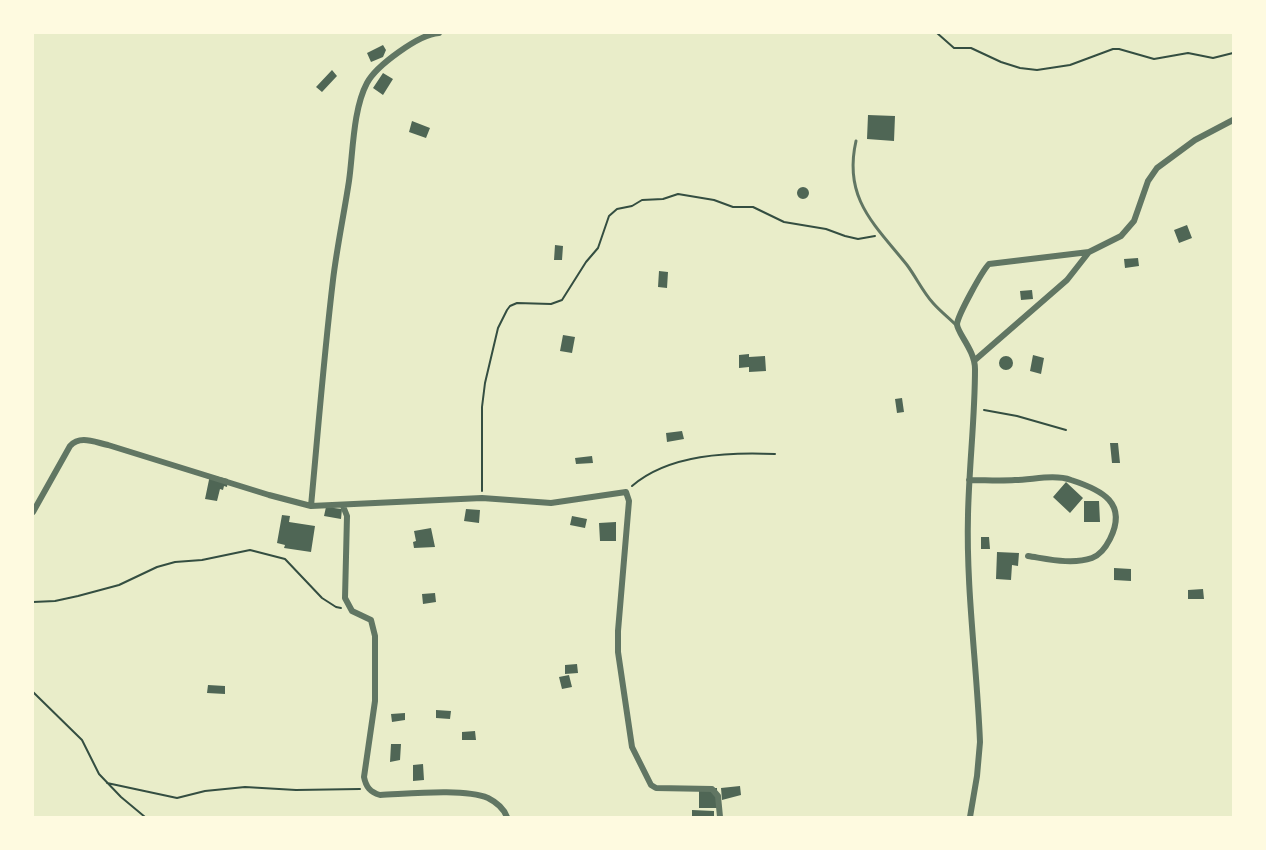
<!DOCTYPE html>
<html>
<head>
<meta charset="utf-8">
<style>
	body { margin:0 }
	#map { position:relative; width:1266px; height:850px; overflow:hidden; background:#e9edc9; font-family:Arial,sans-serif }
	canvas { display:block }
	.frame { position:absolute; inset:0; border:34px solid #fefae0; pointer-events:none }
</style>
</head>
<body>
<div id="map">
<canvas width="1266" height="850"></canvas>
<div class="frame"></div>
</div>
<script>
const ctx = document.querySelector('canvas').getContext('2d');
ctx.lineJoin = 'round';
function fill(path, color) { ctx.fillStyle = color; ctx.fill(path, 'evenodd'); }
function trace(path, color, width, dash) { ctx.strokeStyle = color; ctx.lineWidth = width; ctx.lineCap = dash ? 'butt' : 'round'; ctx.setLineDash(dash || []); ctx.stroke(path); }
const building = new Path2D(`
	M383,45L386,50L383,57L371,62L367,53Z
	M332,70L337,76L322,92L316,87Z
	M383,73L393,79L383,95L373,88Z
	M868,115L895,116L894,141L867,139Z
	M412,121L430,128L426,138L409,132Z
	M797 193a6 6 0 1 1 12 0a6 6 0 1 1-12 0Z
	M1187,225L1192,238L1179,243L1174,230Z
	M555,245L563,246L562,260H554Z
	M1138,258L1139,266L1125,268L1124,259Z
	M659,271L668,272L667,288L658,287Z
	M1032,290L1033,299L1021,300L1020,291Z
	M563,335L575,337L572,353L560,351Z
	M749,354V357L765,356L766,371L749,372V367L739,368V355Z
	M1033,355L1044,358L1041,374L1030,371Z
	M999 363a7 7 0 1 1 14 0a7 7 0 1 1-14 0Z
	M902,398L904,412L897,413L895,399Z
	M682,431L684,439L667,442L666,433Z
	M1110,443H1118L1120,463H1112Z
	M592,456L593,463L576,464L575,458Z
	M210,475L228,479L227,487L224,486L223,490L220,489L217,501L205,499Z
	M1066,482L1083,498L1070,513L1053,497Z
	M1084,501H1099L1100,522H1084Z
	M326,507L342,509L341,519L324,516Z
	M466,509L480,510L479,523L464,521Z
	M282,515L290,516L289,522L315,526L311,552L284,548L285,545L277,543Z
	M572,516L587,519L585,528L570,525Z
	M616,522V541H600L599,523Z
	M431,528L435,547L414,548L413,542L416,541L414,531Z
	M981,537H989L990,549H981Z
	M997,552L1019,553L1018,566L1012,565L1011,580L996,579Z
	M1114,568L1131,569V581L1114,580Z
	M1203,589L1204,599H1188V590Z
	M435,593L436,602L423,604L422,594Z
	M577,664L578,673L565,674V665Z
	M569,675L572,687L562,689L559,677Z
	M208,685L225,686V694L207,693Z
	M436,710L451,711L450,719L436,718Z
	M405,713V720L392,722L391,714Z
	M475,731L476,740H462V732Z
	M391,744H401L400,760L390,762Z
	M423,764L424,780L413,781V765Z
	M740,786L741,795L722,800L721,788Z
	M699,788H717V808H699Z
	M692,810L714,811V817H692Z`);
const path = new Path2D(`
	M937,33L954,48H971L1001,62L1020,68L1037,70L1070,65L1113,49H1119L1154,59L1188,53L1213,58L1233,53
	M984,410L1017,416L1066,430
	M632,486C669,454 729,452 775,454
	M482,491V407L485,383L498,328L507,310L510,306L517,303L551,304L562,300L586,262L598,248L609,216L617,209L632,206L642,200L663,199L678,194L714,200L733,207H753L784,222L826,229L845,236L858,239L875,236
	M33,602L55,601L78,596L119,585L157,567L175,562L202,560L250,550L285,559L322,598L336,607L341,608
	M33,692L82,740L99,774L121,797L145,817
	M107,783L177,798L205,791L245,787L296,790L360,789`);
const service = new Path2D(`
	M856,141C843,198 874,224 907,265C916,277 923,292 933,303C940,311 949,318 957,326`);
const minor = new Path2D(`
	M975,360L1067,280L1089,252
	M969,480C985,480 1000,481 1015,480C1032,480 1054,474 1071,480C1102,490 1128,503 1110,539C1106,547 1100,555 1092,558C1072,565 1048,559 1028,556
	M311,506C318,431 324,355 333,280C337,247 344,214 349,181C353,153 353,109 367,83C376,66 419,34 439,33
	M343,506L347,516L345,598L352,611L371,620L375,636V701L364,777C366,787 370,792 380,795C407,794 464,788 488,798C496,802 504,809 507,817
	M33,512L70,446C80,435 94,442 108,445L269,495L311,506L482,498L551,503L626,492L629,501L618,631V652L632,747L651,785L656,788L712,789L718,796L720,817
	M970,817L977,776L980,742C977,666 966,590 968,515C969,466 975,418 975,369C975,350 957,333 957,324C958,315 982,271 989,264L1089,252L1121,236L1134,221L1148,181L1157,168L1195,140L1233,120`);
fill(building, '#4f6655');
trace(path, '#344e41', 2);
trace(service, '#617663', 3);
trace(minor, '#617663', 6);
</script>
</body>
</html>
